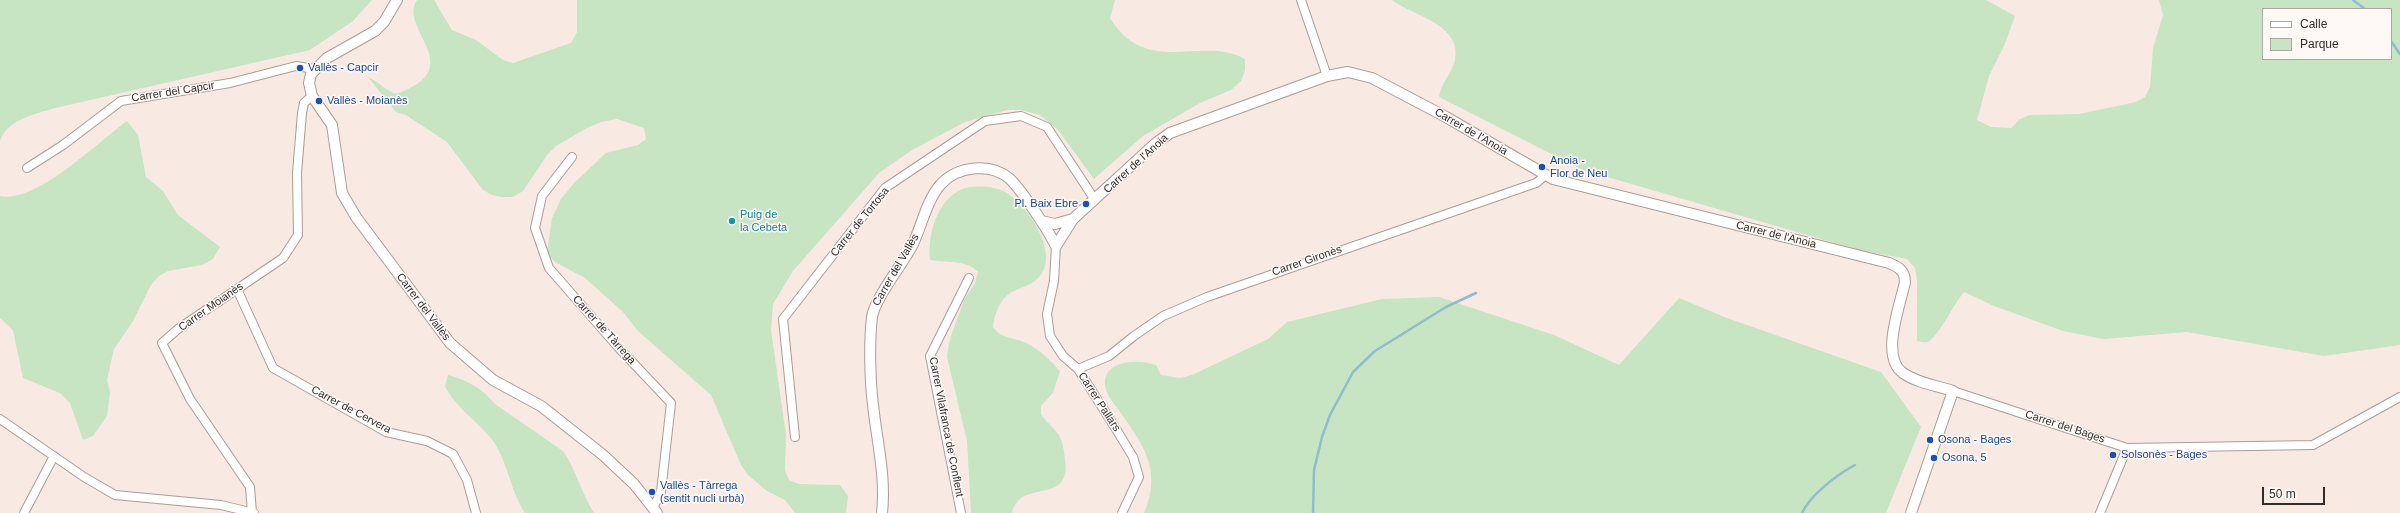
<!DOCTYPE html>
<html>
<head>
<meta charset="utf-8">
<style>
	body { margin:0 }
	#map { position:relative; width:2400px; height:513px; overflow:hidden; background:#f8eae3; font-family:Arial,sans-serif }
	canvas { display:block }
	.legend { position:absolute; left:2262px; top:8px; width:130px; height:52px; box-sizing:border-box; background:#fff9f6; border:1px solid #ada7a4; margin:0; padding:5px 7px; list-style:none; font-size:12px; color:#322d2a }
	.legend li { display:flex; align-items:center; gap:8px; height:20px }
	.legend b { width:20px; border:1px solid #ada7a4 }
	.scale { position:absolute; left:2262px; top:487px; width:63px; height:18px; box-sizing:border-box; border:2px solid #322d2a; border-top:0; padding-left:5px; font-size:12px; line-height:14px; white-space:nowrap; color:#322d2a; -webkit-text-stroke:3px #fff9f6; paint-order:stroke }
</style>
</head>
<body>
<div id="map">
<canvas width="2400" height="513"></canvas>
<ul class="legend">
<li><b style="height:5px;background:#fff"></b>Calle</li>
<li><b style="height:11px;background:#c7e4c3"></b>Parque</li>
</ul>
<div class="scale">50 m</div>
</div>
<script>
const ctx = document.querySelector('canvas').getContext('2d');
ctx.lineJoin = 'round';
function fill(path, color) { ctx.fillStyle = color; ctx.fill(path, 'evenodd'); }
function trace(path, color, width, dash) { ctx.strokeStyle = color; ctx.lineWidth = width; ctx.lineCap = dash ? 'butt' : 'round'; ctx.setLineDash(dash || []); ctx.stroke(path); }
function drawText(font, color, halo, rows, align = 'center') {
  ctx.font = font + ' Arial,sans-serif'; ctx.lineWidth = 3; ctx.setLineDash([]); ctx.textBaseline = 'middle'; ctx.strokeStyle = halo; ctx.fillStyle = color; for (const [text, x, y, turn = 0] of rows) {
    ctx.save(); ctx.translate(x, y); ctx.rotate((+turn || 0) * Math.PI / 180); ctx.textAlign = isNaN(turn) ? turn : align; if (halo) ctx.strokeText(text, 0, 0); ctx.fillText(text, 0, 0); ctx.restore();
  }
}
const green = new Path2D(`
	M0,0H372L353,21L310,50L51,109C32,115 5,121 0,142Z
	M417,0H434L452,30L476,40L503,60L513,63L571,43L577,32V0H1115L1110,18C1147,78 1201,35 1245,59V70L1241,81L1231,90L1200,103L1143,136L1094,179L1058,130L1040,115L1021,110H1007L965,122L912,150L879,173L793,271L773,304L771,330L786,435L785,470L789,480L799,484L840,485L848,496L846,513H795L785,500L767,491L748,475L741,465L711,395L638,331L623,312L585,278L555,262L547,253L552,218L561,199L574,183L606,153L638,145L646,139L644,128L617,119L601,122L587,128L556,146L547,155L523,191L513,197H502L492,195L483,190L447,142L406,115L396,112L368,77C379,82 385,90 396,94C471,68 397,29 417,0Z
	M1392,0H1986L2015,16L2004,46L1989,76L1977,120L1991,127L2011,128L2020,119L2030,115L2079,114L2136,102L2145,97L2150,87L2153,48L2163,15L2159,0H2400V345L2324,356L2187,332L2103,339L2063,331L1994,306L1964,292C1955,302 1936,341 1927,342C1924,343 1920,341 1917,341V281L1915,268L1907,259L1859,250L1583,170L1439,97C1441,83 1452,73 1455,60C1462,24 1413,16 1392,0ZM2263,9H2391V59H2263Z
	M127,121L138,135L146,177L163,191L178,215L220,247L213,259L202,265L168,271L159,276L151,285L132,323L114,349L107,380L110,392L107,416L93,436L83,440L70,403L60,393L23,378L13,330L0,318V196C36,204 99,141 127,121Z
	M969,187C981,186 994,186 1005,192C1025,202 1054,245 1044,269C1031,298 1001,276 993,327C1001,339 1014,337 1026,343C1039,349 1051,361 1060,371L1053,393L1041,406V414C1046,422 1054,428 1059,435C1063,442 1064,451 1065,459C1072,507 1020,477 1012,513H971L967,441L947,357L949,342L964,300L975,283L978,272C966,259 945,263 930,260C927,233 939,193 969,187Z
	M1439,297L1554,335L1619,365L1679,298L1727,318L1881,372L1921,427L1886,513H1144C1163,469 1142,443 1118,409C1113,403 1106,394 1105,385C1103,359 1140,359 1156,365L1161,375L1180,378L1192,375L1268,339L1287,322L1382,299Z
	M448,375C467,380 483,389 495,404L563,451C576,469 581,493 594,513H525C509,489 508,459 490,437C475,419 455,407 445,386Z`);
const stream = new Path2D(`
	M2353,0L2365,9
	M2391,41L2400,54
	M1313,513L1314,470L1322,437L1330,415L1353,372L1375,351L1446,307L1476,293
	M1802,513C1810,495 1838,474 1855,465`);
const minor = new Path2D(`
	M1301,0L1327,76
	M572,157L542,196L535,228L549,268L618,347L671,403L661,492L653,508
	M27,168L63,145L121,101L230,83L296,66L315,69
	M1056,246L1054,281L1047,314L1050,336L1063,356L1078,369L1116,429L1133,457L1139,477L1122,513
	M237,289L273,368L386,432L427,441L453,454L467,480L476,513
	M1078,369L1109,356L1134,336L1163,316L1207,297L1536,183L1546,175
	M1953,391L2127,448L2313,445L2400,397
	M0,419L84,477L115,495L221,505L254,513
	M795,437L783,319L885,188L985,121L1021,116L1047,127L1095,200
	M24,513L54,456
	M252,513L250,487L190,399L162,343L178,329L283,258L298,235L297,173L302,113L304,103L312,96
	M961,513L930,356L969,278
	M2100,513L2127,448`);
const tertiary = new Path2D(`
	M397,0L384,22L375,31L327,58L311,74L309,83L312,96L332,125L342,193L356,217L450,343L493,380L541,406L603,455L634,484L657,513
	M1041,221L1055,224L1073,219
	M1056,246L1073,219L1156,143L1170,133L1327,76L1348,72L1372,78L1446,117L1553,179L1889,263C1899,267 1905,271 1905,282C1900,306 1880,357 1903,373C1917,383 1938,386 1953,391L1911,513
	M882,513C886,476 877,442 873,405C870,381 869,342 872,317C875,298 902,265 912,246C922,226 926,201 941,184C958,166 991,162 1010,179C1023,192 1048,230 1056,246`);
const markers = [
	[300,68,4,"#1a4fb4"],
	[319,101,4,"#1a4fb4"],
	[1542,167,4,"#1a4fb4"],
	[1086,204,4,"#1a4fb4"],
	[732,221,4,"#0f9aa8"],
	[1930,440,4,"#1a4fb4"],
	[2113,455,4,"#1a4fb4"],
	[1934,458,4,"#1a4fb4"],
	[652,492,4,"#1a4fb4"]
];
const transitNames = [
	["Vallès - Capcir",308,68],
	["Vallès - Moianès",327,101],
	["Anoia -",1550,161],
	["Flor de Neu",1550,174],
	["Pl. Baix Ebre",1078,204,"right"],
	["Osona - Bages",1938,440],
	["Solsonès - Bages",2121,455],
	["Osona, 5",1942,458],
	["Vallès - Tàrrega",660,486],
	["(sentit nucli urbà)",660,499]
];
const streetNames = [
	["Carrer del Capcir",173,92,-9],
	["Carrer de l'Anoia",1471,132,30],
	["Carrer de l'Anoia",1136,164,-42],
	["Carrer de Tortosa",860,222,-51],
	["Carrer de l'Anoia",1776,235,14],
	["Carrer Gironès",1307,261,-19],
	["Carrer del Vallès",896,270,-60],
	["Carrer Moianès",211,307,-35],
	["Carrer del Vallès",423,307,53],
	["Carrer de Tàrrega",604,330,48],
	["Carrer Pallars",1099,402,57],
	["Carrer de Cervera",351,410,28],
	["Carrer Vilafranca de Conflent",946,427,79],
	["Carrer del Bages",2065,427,18]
];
const cultureNames = [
	["Puig de",740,215],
	["la Cebeta",740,228]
];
fill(green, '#c7e4c3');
trace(stream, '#90bcd1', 2.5);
trace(minor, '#aa9d97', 10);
trace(tertiary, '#aa9d97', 12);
trace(minor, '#fff', 8);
trace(tertiary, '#fff', 10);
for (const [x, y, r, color] of markers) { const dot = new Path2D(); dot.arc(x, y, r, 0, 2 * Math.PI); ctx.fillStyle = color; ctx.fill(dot); trace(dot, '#fff9f6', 1.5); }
drawText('11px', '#164399', '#fff9f6', transitNames, 'left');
drawText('11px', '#322d2a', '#fff9f6', streetNames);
drawText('11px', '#0d838f', '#fff9f6', cultureNames, 'left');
</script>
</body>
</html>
